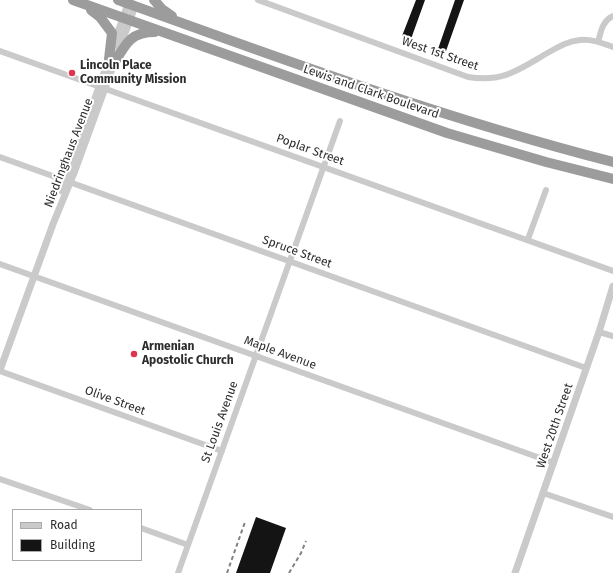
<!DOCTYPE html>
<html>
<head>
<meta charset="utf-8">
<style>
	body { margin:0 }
	#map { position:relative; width:613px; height:573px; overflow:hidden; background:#fff; font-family:"Fira Sans",sans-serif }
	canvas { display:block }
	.legend { position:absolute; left:12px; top:509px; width:130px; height:52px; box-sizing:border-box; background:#fff; border:1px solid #ababab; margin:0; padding:5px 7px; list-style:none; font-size:12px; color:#2d2d2d }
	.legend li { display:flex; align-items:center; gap:8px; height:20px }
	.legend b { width:20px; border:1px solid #ababab }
</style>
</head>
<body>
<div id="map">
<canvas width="613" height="573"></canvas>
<ul class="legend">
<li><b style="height:5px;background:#cacaca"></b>Road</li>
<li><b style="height:11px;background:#141414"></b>Building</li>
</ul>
</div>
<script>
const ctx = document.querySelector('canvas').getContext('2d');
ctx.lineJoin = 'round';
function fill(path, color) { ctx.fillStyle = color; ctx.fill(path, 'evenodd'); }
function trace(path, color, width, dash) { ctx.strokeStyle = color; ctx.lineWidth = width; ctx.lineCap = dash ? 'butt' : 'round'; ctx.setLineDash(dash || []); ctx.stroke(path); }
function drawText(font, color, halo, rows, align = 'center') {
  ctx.font = font + ' "Fira Sans",sans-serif'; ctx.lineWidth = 4; ctx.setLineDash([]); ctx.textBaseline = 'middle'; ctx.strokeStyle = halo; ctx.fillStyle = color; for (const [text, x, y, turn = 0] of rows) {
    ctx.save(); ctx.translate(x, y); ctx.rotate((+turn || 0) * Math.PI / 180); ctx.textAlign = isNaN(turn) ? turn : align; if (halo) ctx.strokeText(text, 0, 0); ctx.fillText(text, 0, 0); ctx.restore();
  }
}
const building = new Path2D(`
	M416,0H425L411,39L402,36Z
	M455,0H464L446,51L438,49Z
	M256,517L286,528L270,573H236Z`);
const minor = new Path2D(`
	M258,0L468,77C505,83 521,68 551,51C560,46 569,41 580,40C592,39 602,43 613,47
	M598,42C601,32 602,21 613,16
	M0,51L613,271
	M0,157L586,368
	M528,239L546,190
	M0,264L554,463
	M599,332L613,336
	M0,371L222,451
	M0,479L90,510
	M543,493L613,517
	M141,528L188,545
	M178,573L340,121`);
const tertiary = new Path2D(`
	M113,46L128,4
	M62,191L110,56
	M0,370L53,224L74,173L135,6
	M515,573L599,332L613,286`);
const trunk = new Path2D(`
	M73,0L447,133L546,162L613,179
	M118,0C281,59 445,119 613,162
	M154,0L162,9L172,16
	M91,10L100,17L112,33L109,59
	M115,62C126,43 131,32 155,32`);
const rail = new Path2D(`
	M227,573L245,522
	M289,573L301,553L306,541`);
const markers = [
	[72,73,4,"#de344d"],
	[134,354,4,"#de344d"]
];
const streetNames = [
	["West 1st Street",440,54,19],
	["Lewis and Clark Boulevard",371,92,19],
	["Poplar Street",310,150,20],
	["Niedringhaus Avenue",69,153,-69],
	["Spruce Street",297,252,20],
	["Maple Avenue",280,353,20],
	["Olive Street",115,401,20],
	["St Louis Avenue",220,422,-70],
	["West 20th Street",555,426,-71]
];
const poiNames = [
	["Lincoln Place",80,66],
	["Community Mission",80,80],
	["Armenian",142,347],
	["Apostolic Church",142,361]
];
fill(building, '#141414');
trace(minor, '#cacaca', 6);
trace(tertiary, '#cacaca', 7);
trace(trunk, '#9c9c9c', 10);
trace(rail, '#828282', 2, [4, 3]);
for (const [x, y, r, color] of markers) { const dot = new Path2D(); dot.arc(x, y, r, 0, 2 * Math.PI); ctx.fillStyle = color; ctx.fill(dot); trace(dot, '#fff', 1.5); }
drawText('12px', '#2d2d2d', '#fff', streetNames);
drawText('bold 12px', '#2d2d2d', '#fff', poiNames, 'left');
</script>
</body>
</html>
